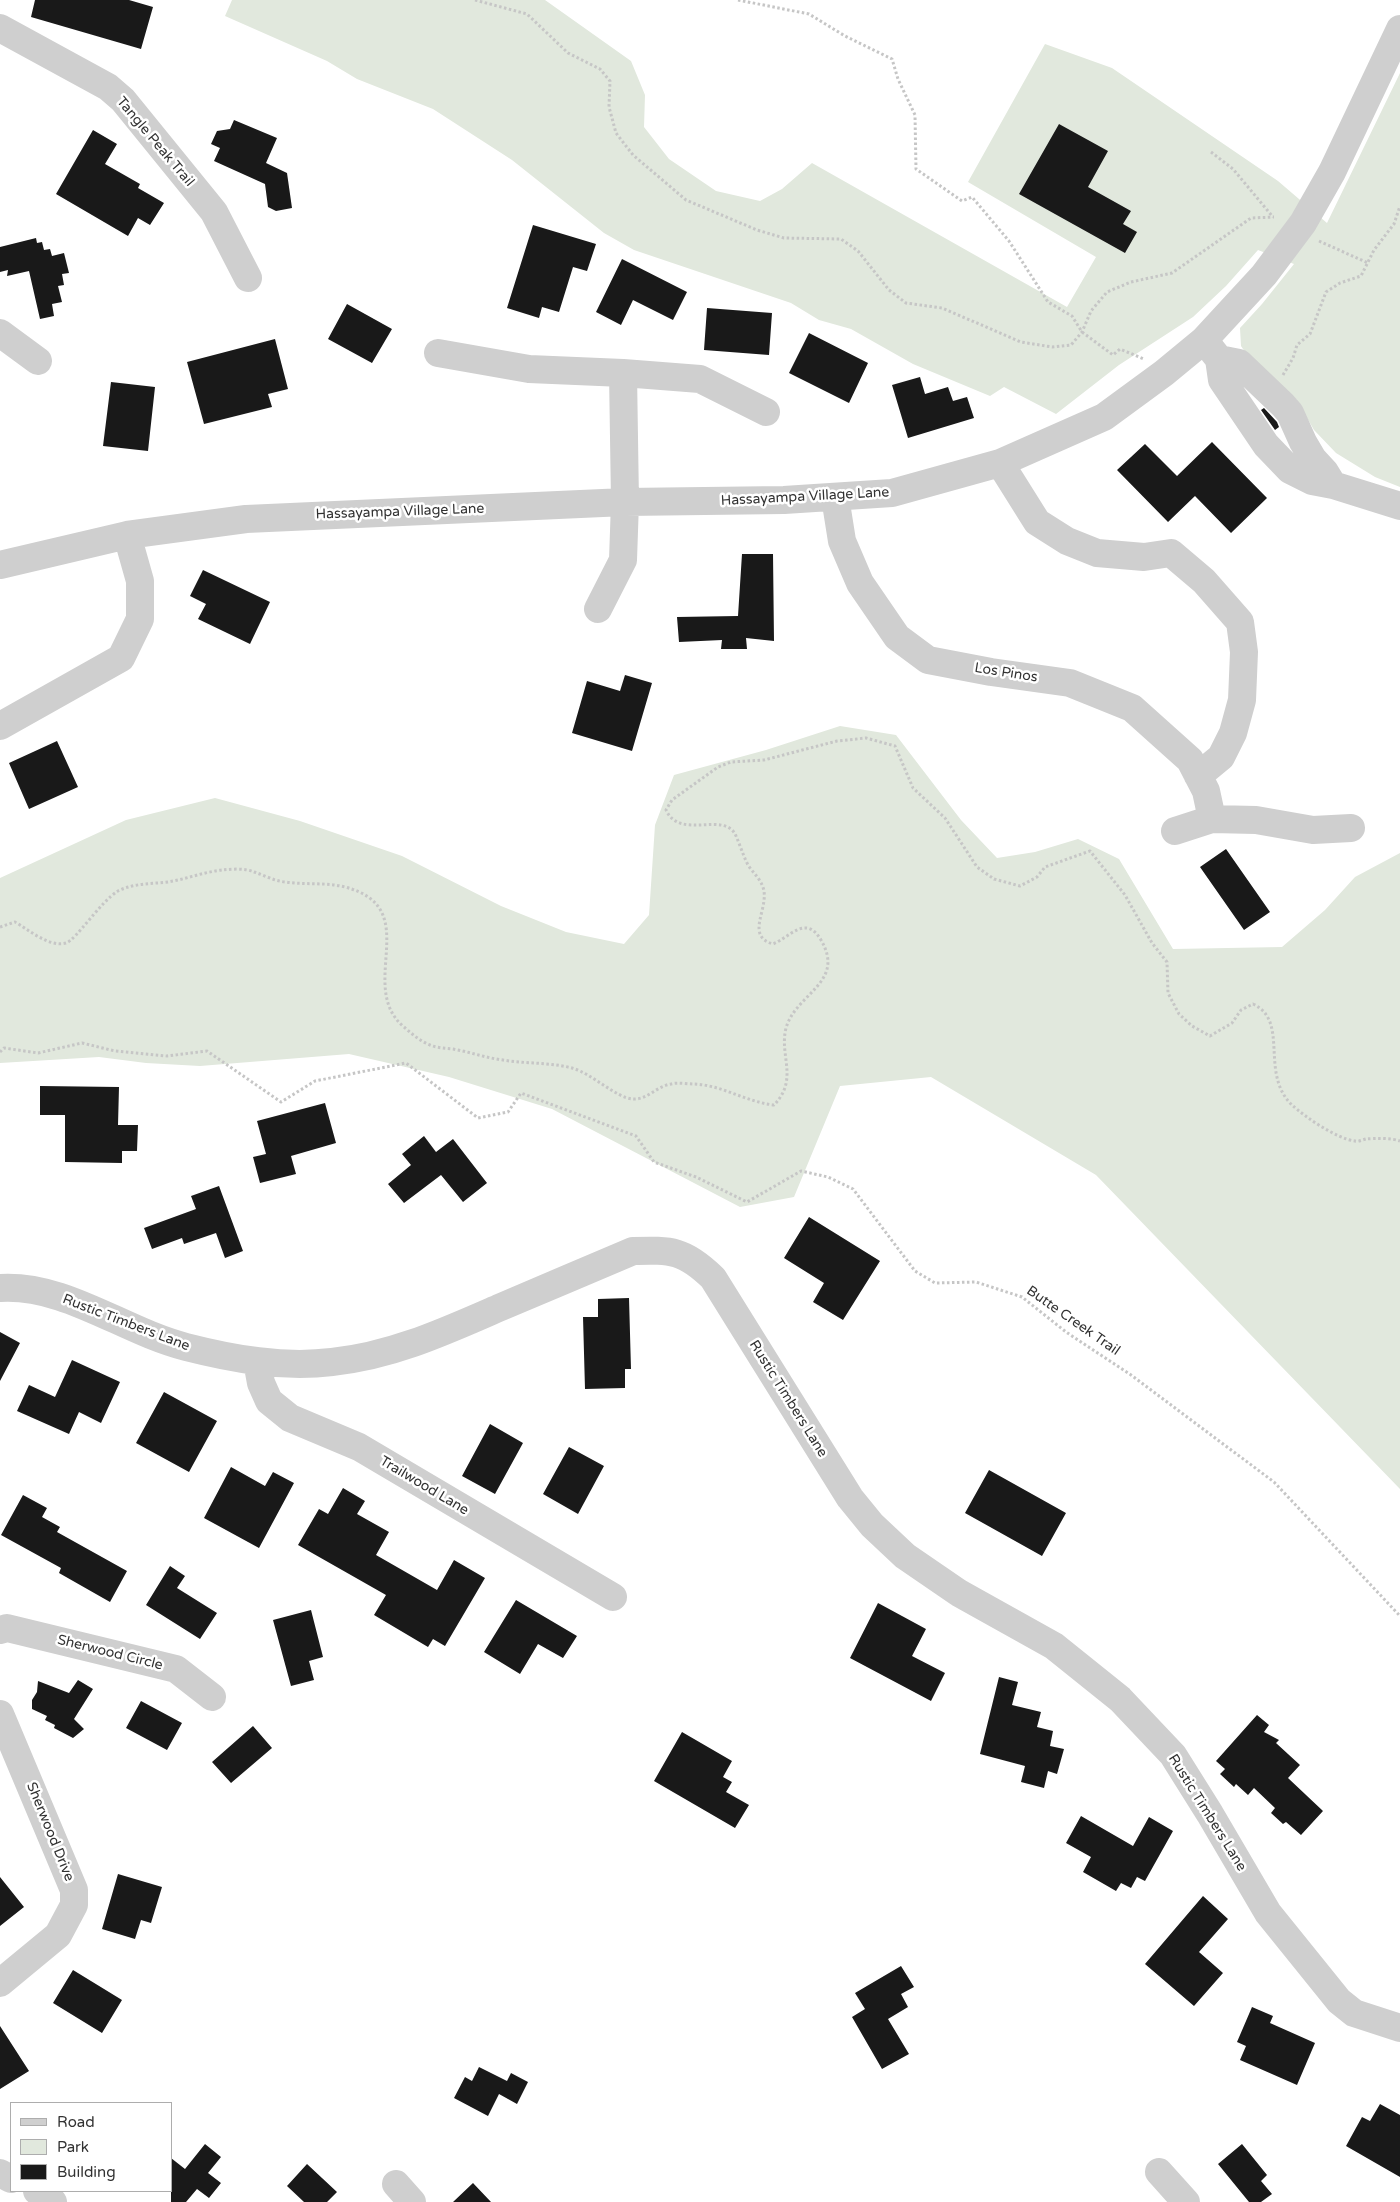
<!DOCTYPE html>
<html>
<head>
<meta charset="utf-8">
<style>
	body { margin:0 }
	#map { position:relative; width:1400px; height:2202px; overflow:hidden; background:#fff; font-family:"Varela Round",sans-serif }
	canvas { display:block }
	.legend { position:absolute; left:10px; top:2102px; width:162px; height:90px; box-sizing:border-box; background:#fff; border:1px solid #adadad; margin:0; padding:6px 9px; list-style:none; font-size:15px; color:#323232 }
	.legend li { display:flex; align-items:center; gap:10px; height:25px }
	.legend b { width:25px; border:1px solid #adadad }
</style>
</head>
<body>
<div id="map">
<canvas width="1400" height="2202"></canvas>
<ul class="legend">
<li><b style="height:6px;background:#cfcfcf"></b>Road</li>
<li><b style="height:14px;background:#e1e8dd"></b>Park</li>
<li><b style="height:14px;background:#191919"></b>Building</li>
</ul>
</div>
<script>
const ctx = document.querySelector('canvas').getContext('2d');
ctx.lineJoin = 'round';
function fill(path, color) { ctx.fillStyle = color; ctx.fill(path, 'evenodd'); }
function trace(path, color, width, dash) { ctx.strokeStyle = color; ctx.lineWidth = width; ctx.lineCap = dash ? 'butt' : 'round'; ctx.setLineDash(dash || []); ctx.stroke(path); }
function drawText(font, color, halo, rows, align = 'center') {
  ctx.font = font + ' "Varela Round",sans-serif'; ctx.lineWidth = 5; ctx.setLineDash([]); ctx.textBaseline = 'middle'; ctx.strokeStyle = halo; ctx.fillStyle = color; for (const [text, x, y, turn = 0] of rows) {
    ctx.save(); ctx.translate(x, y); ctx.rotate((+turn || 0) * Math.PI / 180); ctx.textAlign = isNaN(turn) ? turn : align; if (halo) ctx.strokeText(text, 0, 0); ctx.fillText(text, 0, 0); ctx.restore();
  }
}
const green = new Path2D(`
	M232,0H545L631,61L645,95L644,127L669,159L716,191L760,201L782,189L812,163L1067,307L1096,257L968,182L1045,44L1112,68L1278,181L1327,223L1400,73V487L1375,477L1336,453L1314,430L1296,399L1249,358L1241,346L1240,328L1262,304L1294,264L1258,250L1226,286L1193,317L1119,365L1056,414L1004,387L990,396L913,364L851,329L819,320L791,303L634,250L604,233L512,160L433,109L357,79L327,61L225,16Z
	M840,726L896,735L961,820L997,858L1035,852L1078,839L1119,859L1173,949L1282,947L1325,910L1355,877L1400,853V1489L1096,1175L931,1077L840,1086L794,1197L740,1207L552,1109L449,1077L349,1054L200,1066L146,1063L99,1057L0,1063V878L126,820L215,798L300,821L402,856L501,906L566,932L624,944L649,915L655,825L674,775L766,750Z`);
const building = new Path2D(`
	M35,0H129L153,7L141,49L31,17Z
	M234,120L277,138L266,163L287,173L292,208L276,211L268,207L265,184L214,161L220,148L211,144L217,131L230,129Z
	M1059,124L1108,151L1088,187L1131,211L1123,224L1137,232L1125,253L1019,194Z
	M93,130L117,144L105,164L140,184L138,188L164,203L150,225L138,218L128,236L56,194Z
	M533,225L596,244L587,271L573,267L559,312L542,307L539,318L507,308Z
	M36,238L37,243L42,242L44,250L50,249L52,256L64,253L69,273L62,274L64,285L58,286L62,302L52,304L54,316L40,319L29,271L7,276L8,270L0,272V247Z
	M622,259L687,292L673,320L633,300L621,325L596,312Z
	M347,304L392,329L372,363L328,339Z
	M707,308L772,313L769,355L704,350Z
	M809,333L868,363L849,403L789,373Z
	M275,339L288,389L268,394L272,407L204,424L187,362Z
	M920,377L925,394L948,387L953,401L967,397L974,418L908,438L892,385Z
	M111,382L155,387L148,451L103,446Z
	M1264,408L1277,422L1279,427L1275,430L1261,410Z
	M1212,442L1267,498L1231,533L1195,496L1168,522L1117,470L1145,444L1177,476Z
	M742,554H773L774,641L746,638L747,649H721L722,640L679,642L677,617L738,616Z
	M203,570L270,602L250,644L198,619L206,604L190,596Z
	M625,675L652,683L632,751L572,733L587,681L620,691Z
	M57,741L78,787L29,809L9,763Z
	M1226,849L1270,912L1244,930L1200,867Z
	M40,1086L119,1087L118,1125H138L137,1151H122V1163L65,1162V1115H40Z
	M325,1103L336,1143L291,1156L296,1174L260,1183L253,1157L266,1154L257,1121Z
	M424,1136L436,1152L453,1139L487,1183L463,1202L441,1175L404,1203L388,1184L411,1165L402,1154Z
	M219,1186L243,1251L225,1258L216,1233L184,1244L182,1238L152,1249L144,1228L196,1209L191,1196Z
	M809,1217L880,1261L843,1320L813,1302L824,1283L784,1258Z
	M629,1298L631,1369H625V1388L585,1389L583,1317H598V1299Z
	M0,1332L20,1343L0,1381Z
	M72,1360L120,1382L101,1423L79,1412L69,1434L17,1411L29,1385L55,1397Z
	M164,1392L217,1421L189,1472L136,1443Z
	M490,1424L523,1443L495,1494L462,1476Z
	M569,1447L604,1466L578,1514L543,1494Z
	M231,1467L265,1486L273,1472L294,1483L259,1548L204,1518Z
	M989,1470L1066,1513L1042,1556L965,1513Z
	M343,1488L365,1501L357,1514L389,1532L376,1555L437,1590L454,1560L485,1578L445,1646L433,1639L428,1647L374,1615L386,1595L298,1545L319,1509L328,1514Z
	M23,1495L47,1508L42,1517L60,1527L57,1532L127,1571L110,1602L59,1573L61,1568L1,1535Z
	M170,1566L185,1576L177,1588L217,1613L200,1639L146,1605Z
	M516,1600L577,1636L563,1658L538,1644L520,1674L484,1652Z
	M878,1603L926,1629L912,1656L945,1673L931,1701L850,1658Z
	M311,1610L323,1657L309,1661L314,1680L291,1686L273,1620Z
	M999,1677L1018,1682L1012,1705L1041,1712L1037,1727L1053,1731L1050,1746L1064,1749L1057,1774L1048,1771L1044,1788L1021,1782L1025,1766L980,1754Z
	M78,1680L93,1689L74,1719L84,1729L73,1738L54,1728L55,1725L45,1720L47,1716L32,1709V1700L37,1692L38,1681L69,1693Z
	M141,1701L182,1723L167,1750L126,1728Z
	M1257,1715L1269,1725L1264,1732L1279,1740L1276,1743L1300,1765L1288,1778L1323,1811L1301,1835L1286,1822L1283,1824L1271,1813L1275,1808L1254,1788L1248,1795L1236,1784L1234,1787L1220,1774L1225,1769L1216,1761Z
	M253,1726L272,1748L231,1783L212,1762Z
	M682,1732L732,1761L723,1777L732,1782L726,1792L749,1805L735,1828L654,1781Z
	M1081,1816L1133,1846L1149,1817L1173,1831L1145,1881L1137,1877L1131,1888L1121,1883L1116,1891L1083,1872L1091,1857L1066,1843Z
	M118,1874L162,1887L151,1923L141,1920L135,1939L102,1929Z
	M0,1877L24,1907L0,1926Z
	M1203,1896L1228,1919L1199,1952L1223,1973L1194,2006L1145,1964Z
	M901,1966L914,1987L901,1994L908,2007L888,2019L909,2054L882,2069L852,2017L865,2009L855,1993Z
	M73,1970L122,2000L102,2033L53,2003Z
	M1252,2007L1273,2016L1270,2023L1315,2043L1297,2085L1240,2060L1246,2046L1237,2042Z
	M0,2026L29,2071L0,2089Z
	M479,2067L507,2081L511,2073L528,2082L517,2104L499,2094L488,2116L454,2098L465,2077L472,2081Z
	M1380,2104L1400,2115V2177L1346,2146L1362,2117L1370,2121Z
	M205,2144L221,2157L208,2173L221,2183L209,2198L197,2189L186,2202H171V2158L185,2169Z
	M1242,2144L1267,2175L1261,2181L1272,2194L1261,2202H1249L1218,2164Z
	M307,2164L337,2192L327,2202H304L287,2186Z
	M473,2183L491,2202H453Z`);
const path = new Path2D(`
	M475,0L527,14L568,53L600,69L610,81L609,107L616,133L633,155L686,200L757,230L784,238L841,239L858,251L889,290L906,303L942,308L1021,342L1052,347L1071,345L1082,332L1091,311L1107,292L1131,282L1172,273L1251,218L1274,217
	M738,0L809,14L845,36L892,59L898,79L915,115L916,169L962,201L972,197L1009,241L1048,302L1072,316L1082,332L1113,355L1120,349L1144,359
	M1211,152L1233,169L1273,217
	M1319,241L1368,263
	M1283,375L1293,358L1297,345L1310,334L1326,292L1340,283L1361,276L1374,250L1394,224L1400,206
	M0,927L15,922C28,929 49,948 66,943C76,940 101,901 118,891C134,883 151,884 168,882C186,879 204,872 222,870C232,869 245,868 254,872C264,875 274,881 285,882C305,885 325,882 345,887C426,908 355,986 404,1027C412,1034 420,1041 430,1045C437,1048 445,1048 453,1049C470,1052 486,1058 503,1060C526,1064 549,1062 572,1068C593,1074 616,1098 633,1099C647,1100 657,1086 671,1084C678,1082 687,1084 694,1084C722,1085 746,1102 774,1105C799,1079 779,1056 786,1028C796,993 846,983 821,940C806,914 790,937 773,944C746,936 767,912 764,891C762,880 753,873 748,865C743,855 740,845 736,836C725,810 680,841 666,810L672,800L718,767L731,762L764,760L837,741L866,738L895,746L913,788L945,818L977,867L994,879L1020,886L1037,877L1045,867L1090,851L1125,895L1152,943L1167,962L1168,993L1179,1014L1192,1026L1210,1036L1232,1023L1241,1010L1253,1004C1290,1021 1259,1073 1292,1105C1305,1117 1337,1139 1355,1141C1358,1142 1362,1140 1366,1139C1375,1138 1392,1138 1400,1141
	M0,1052L4,1048L38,1053L82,1043L115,1051L167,1056L207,1051L281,1102L315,1081L406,1063L478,1118L508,1112L521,1093L636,1136L654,1162L696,1177L747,1202L801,1171L828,1177L853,1189L915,1271L935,1283L976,1282L1022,1297L1066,1332L1131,1375L1274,1482L1400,1616`);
const minor = new Path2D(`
	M0,28L108,87L123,100L214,212L248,278
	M0,333L38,361
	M1204,340L1219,359L1222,380L1266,445L1290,470L1312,481L1333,485L1400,506
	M438,353L529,369L623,373
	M1219,359L1239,363L1283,405L1290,413L1303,442L1313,459L1325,472L1333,485
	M1000,463L1037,522L1067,541L1097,553L1144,557L1171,553L1204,581L1240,622L1244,652L1242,700L1233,733L1221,757L1198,776
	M835,497L842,541L860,583L897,637L928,660L991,672L1070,683L1132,708L1190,760L1206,791L1212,819L1256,820L1313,830L1351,828
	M0,565L127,535L246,519L625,502L784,500L892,493L1000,463L1104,417L1164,373L1204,340L1264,275L1303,223L1332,172L1400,29
	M598,609L623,560L625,502L623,373L700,379L766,412
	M0,726L121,658L140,619V581L127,535
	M1175,831L1212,819
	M0,1288C66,1284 123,1331 186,1347C233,1359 283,1368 332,1362C392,1356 446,1331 501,1307C545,1288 589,1270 633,1251C672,1250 684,1250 713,1278L850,1498L872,1525L905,1556L959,1593L1054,1646L1120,1699L1173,1755L1210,1814L1268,1913L1339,2001L1354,2013L1400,2028
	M257,1361L261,1383L269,1401L290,1418L359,1447L613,1597
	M0,1630L7,1628L176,1669L212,1697
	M0,1714L74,1890V1905L58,1935L0,1983
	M1159,2172L1186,2202
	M0,2173L11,2179
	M396,2184L412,2202
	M37,2191L53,2202`);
const streetNames = [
	["Tangle Peak Trail",155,142,50],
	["Hassayampa Village Lane",805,497,-3],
	["Hassayampa Village Lane",400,512,-2],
	["Los Pinos",1006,673,9],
	["Butte Creek Trail",1073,1321,35],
	["Rustic Timbers Lane",126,1323,21],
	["Rustic Timbers Lane",788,1399,58],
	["Trailwood Lane",424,1486,31],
	["Sherwood Circle",110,1653,14],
	["Rustic Timbers Lane",1207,1813,58],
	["Sherwood Drive",50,1832,68]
];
fill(green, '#e1e8dd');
fill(building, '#191919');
trace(path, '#c6c6c6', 3, [2.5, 2.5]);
trace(minor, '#cfcfcf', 28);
drawText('14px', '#323232', '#fff', streetNames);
</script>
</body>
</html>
